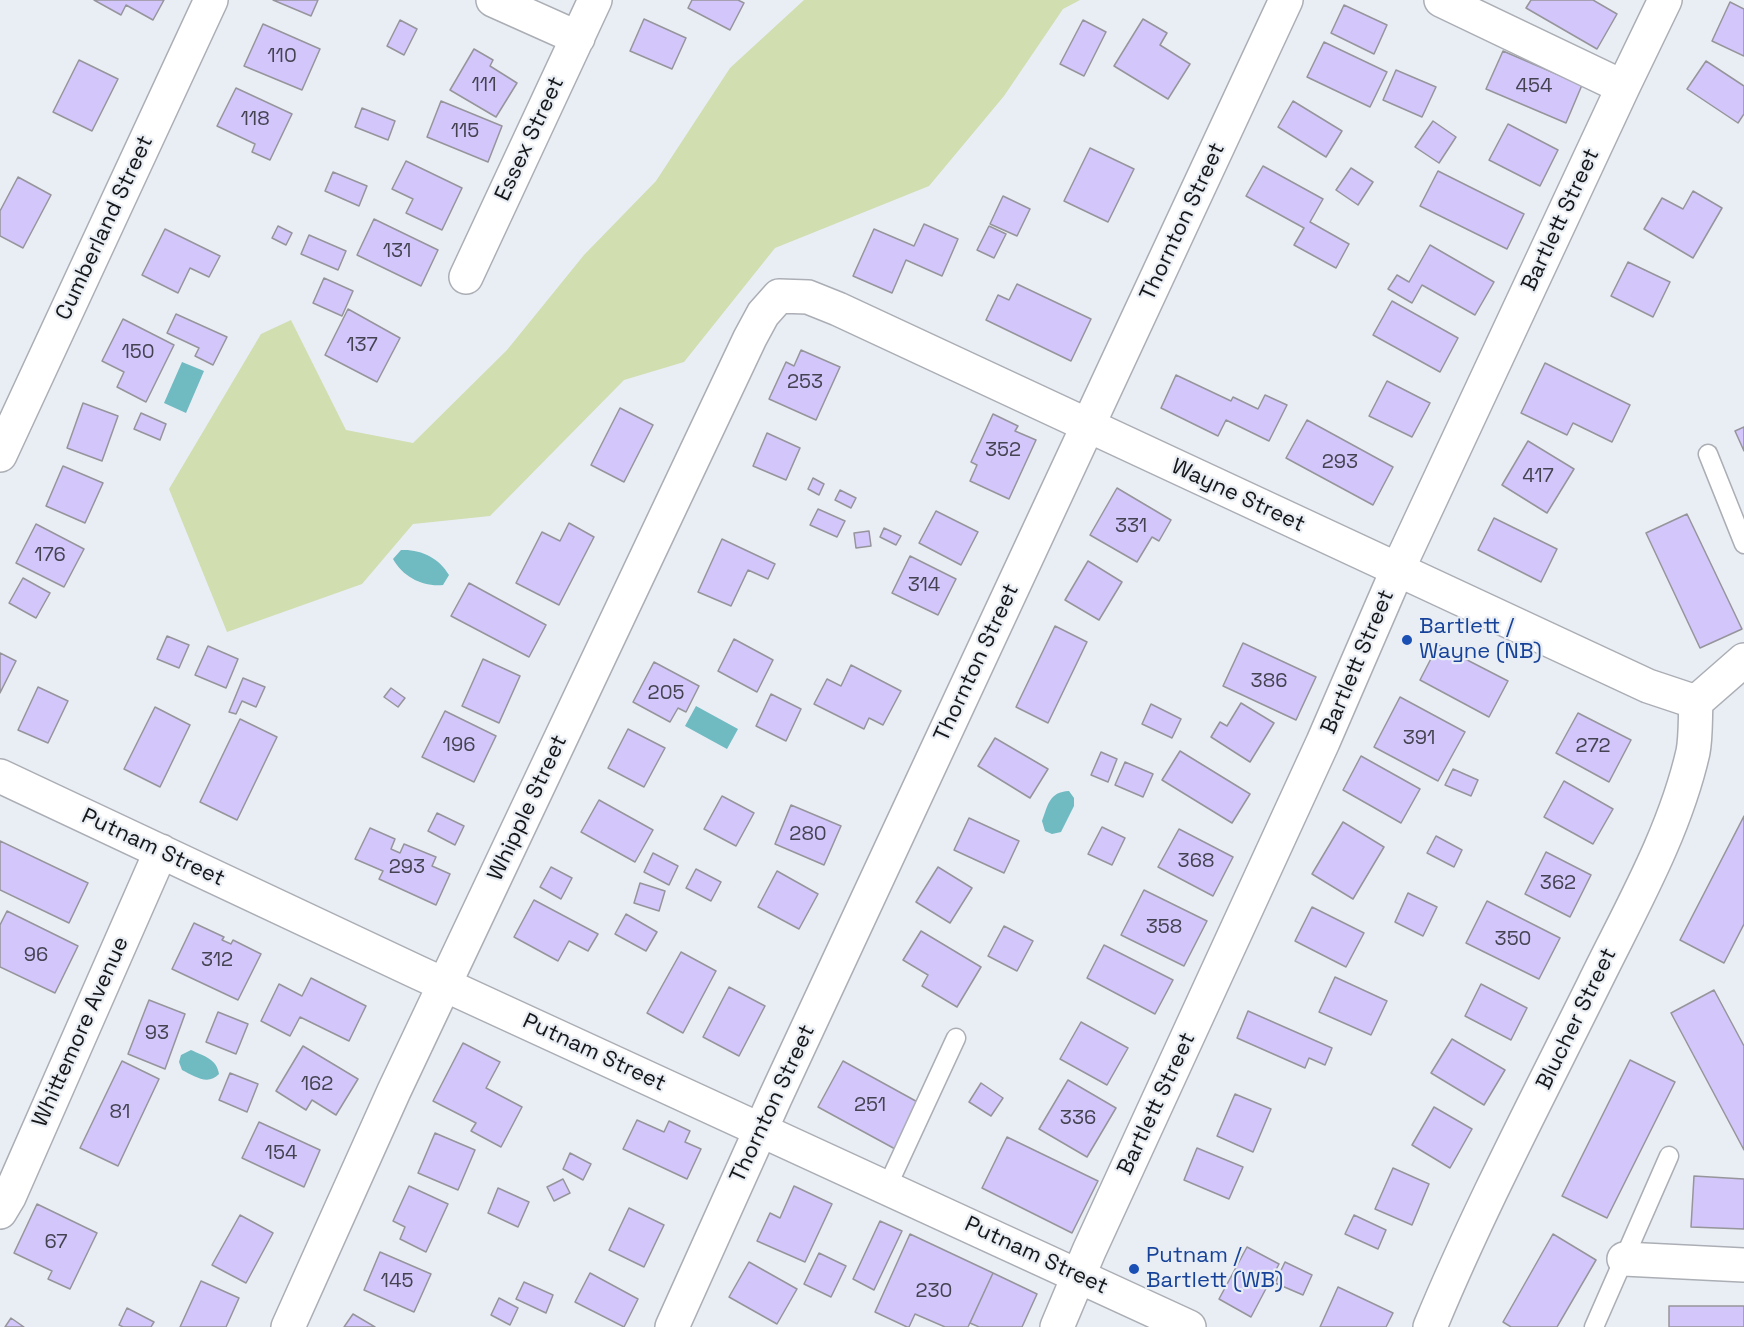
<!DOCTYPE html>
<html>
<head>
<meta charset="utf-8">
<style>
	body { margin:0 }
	canvas { display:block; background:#e9edf4 }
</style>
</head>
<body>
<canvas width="1744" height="1327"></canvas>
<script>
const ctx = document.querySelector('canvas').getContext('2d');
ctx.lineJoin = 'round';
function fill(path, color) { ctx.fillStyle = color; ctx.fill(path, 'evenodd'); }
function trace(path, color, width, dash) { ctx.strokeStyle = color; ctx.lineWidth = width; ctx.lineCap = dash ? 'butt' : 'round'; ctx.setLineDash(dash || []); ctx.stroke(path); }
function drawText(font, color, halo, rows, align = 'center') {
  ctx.font = font + ' "Space Grotesk",sans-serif'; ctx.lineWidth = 4.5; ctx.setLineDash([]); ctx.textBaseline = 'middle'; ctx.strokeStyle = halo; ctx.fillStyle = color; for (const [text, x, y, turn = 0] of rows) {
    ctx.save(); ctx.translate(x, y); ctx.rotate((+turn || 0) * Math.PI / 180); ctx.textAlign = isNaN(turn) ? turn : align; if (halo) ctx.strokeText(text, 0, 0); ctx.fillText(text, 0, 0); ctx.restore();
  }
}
const green = new Path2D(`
	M804,0H1080L1063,9L1004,96L929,186L775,248L684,362L624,380L490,516L413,524L362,584L227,632L169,489L261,334L291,320L346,430L413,443L507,350L584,255L656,181L730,68Z`);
const water = new Path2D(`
	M182,362L204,371L186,413L164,403Z
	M401,550C421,549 439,558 449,575L443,585C423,587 403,577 393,559Z
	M696,706L738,729L727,749L685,726Z
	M1069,791L1074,798V806L1061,832L1052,834L1045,831L1042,821C1048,805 1049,792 1069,791Z
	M191,1050C204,1056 217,1059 219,1074C208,1086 194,1076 182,1070L179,1062L181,1055Z`);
const building = new Path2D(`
	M94,0H164L153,20L126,5L121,15Z
	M273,0H318L311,16Z
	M692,0H738L744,3L730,30L688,8Z
	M1531,0H1593L1617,14L1597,49L1526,8Z
	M1730,2L1744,9V56L1712,41Z
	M1344,5L1387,25L1374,54L1331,33Z
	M644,19L686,38L672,69L630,51Z
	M1143,19L1167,33L1160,45L1190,64L1168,99L1114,66Z
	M400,20L417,29L404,55L387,46Z
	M1083,20L1106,32L1084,76L1060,64Z
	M263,24L320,49L302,90L244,66Z
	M1324,42L1387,72L1370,107L1307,77Z
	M474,49L493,60L490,66L517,83L496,117L450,90Z
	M1503,51L1582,85L1566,123L1486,89Z
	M79,60L118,79L92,131L53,112Z
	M1706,61L1744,86V114L1738,123L1687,89Z
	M1396,70L1436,87L1422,117L1383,100Z
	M236,88L292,114L270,160L252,152L255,144L217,126Z
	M441,101L502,126L488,162L427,137Z
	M1293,101L1342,131L1326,157L1278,127Z
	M362,108L395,121L388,140L355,127Z
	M1433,121L1456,137L1439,163L1415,147Z
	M1508,124L1558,150L1540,186L1489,160Z
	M1090,148L1134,169L1108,222L1064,201Z
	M406,161L462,188L442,230L406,213L413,199L392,189Z
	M1263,166L1323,199L1310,222L1349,244L1336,268L1294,245L1304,228L1246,196Z
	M1351,168L1373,182L1358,205L1336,190Z
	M1438,171L1524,214L1507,249L1420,206Z
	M333,172L367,186L359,206L325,191Z
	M18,177L51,195L23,248L0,236V211Z
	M1693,191L1722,208L1693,258L1644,229L1662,198L1683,209Z
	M1003,196L1030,209L1017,236L990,224Z
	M374,219L438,250L421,286L357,255Z
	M924,224L958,239L942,276L906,260L892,293L853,276L874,229L914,246Z
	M278,226L292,233L286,245L272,238Z
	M989,226L1006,234L994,258L977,250Z
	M165,229L220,256L209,277L190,268L178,293L142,275Z
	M309,235L346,251L338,270L301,254Z
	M1430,245L1494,282L1475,315L1422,285L1412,303L1388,289L1397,275L1409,282Z
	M1628,262L1670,282L1653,317L1611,296Z
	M324,278L353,291L342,316L313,303Z
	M1017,284L1091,319L1071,361L986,320L998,295L1009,300Z
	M1392,301L1458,338L1440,372L1373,335Z
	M348,309L400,338L377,382L325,355Z
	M176,314L227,337L213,365L195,356L199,348L167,333Z
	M123,319L174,345L146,402L117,387L124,372L102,361Z
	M801,350L840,367L816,420L769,399L786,362L794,366Z
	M1545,363L1630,405L1612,442L1573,423L1567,435L1521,413Z
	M1176,375L1231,401L1233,397L1258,409L1265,395L1287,405L1269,441L1226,420L1218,436L1161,408Z
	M1387,381L1430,403L1412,437L1369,416Z
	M83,403L118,416L102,461L67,448Z
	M620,408L653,425L624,482L591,465Z
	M141,413L166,424L160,440L134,429Z
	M993,414L1018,426L1015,431L1036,440L1009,499L970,481L977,465L971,462Z
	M1307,420L1393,467L1373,505L1286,458Z
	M1744,427V451L1735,431Z
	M767,433L800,448L786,480L753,466Z
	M1528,441L1574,469L1547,513L1502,485Z
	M63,466L103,483L85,523L46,506Z
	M813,478L824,484L819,495L808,489Z
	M1117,488L1171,520L1159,541L1152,537L1137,562L1090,535Z
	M840,490L856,498L851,508L835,500Z
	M818,509L845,521L837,537L810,525Z
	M936,511L978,532L961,565L919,543Z
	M1687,514L1742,629L1700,648L1646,533Z
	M1494,518L1557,549L1541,582L1478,550Z
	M569,523L594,537L559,605L516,583L542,532L560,541Z
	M36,524L84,549L64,587L16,563Z
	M884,528L901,536L896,545L880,537Z
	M869,531L871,546L856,548L854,533Z
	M722,539L775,564L768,579L748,570L731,606L698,592Z
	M910,556L956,579L938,615L892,593Z
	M1088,561L1122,582L1099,620L1065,600Z
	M23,578L50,593L36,618L9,603Z
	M469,583L546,625L529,657L451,616Z
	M1055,626L1087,642L1048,723L1016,707Z
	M167,636L189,645L179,668L157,659Z
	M734,639L773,660L757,692L718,671Z
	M1243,643L1316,677L1296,720L1223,686Z
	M1438,645L1508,681L1489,717L1420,680Z
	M208,646L238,659L226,688L195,675Z
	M0,653L16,661L0,693Z
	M483,659L520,676L499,723L462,706Z
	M654,662L699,686L686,712L678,708L670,722L633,702Z
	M851,665L901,691L883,725L869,718L864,729L814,704L827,679L841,686Z
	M243,678L265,687L256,707L242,701L236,714L229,712Z
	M38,687L68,701L48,743L18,730Z
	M391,688L405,698L398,707L384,697Z
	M771,694L801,709L786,741L756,726Z
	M1400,697L1465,732L1438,781L1374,747Z
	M1241,703L1274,723L1250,762L1211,737L1220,722L1227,726Z
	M1151,704L1181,719L1172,738L1142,724Z
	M155,707L190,725L160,787L124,769Z
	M445,711L496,736L474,782L422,757Z
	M1578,713L1631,740L1609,782L1556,753Z
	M240,719L277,737L237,820L200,802Z
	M628,729L665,748L644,787L608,768Z
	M995,738L1048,769L1030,798L978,766Z
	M1180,751L1250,794L1232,823L1162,780Z
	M1101,752L1117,759L1108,782L1091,775Z
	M1361,756L1420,789L1401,823L1343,790Z
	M1125,762L1153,774L1143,797L1115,785Z
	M1453,769L1478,780L1471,796L1445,785Z
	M1564,781L1613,809L1593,844L1544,817Z
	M722,796L754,813L736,846L704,829Z
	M599,800L653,830L635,862L581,832Z
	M791,805L841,826L824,865L775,844Z
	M437,813L464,826L455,845L428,831Z
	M1744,816V924L1724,963L1680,940Z
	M969,818L1019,841L1004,873L954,850Z
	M1343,822L1384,847L1353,899L1312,874Z
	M1102,827L1125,838L1112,865L1088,854Z
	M370,828L395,839L391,849L400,853L404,844L436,857L432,866L450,874L436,905L379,879L383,871L355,859Z
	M1179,829L1233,857L1213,896L1158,867Z
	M1436,836L1462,850L1454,867L1427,853Z
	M0,841L88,883L69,923L0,890Z
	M1546,852L1591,875L1570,917L1525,894Z
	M653,853L678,866L669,885L644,872Z
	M551,867L572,878L561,899L540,887Z
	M938,867L972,888L950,923L916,902Z
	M696,869L721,882L711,901L686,888Z
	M777,871L818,894L799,929L758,907Z
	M640,883L665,891L659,911L634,903Z
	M1144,890L1207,921L1184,966L1121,935Z
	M1408,893L1437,907L1423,936L1395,922Z
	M534,900L598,934L588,951L569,941L558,961L514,937Z
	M1487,901L1560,938L1539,979L1466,943Z
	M1312,907L1364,933L1346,967L1295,941Z
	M7,911L78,946L55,993L0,967V925Z
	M626,914L657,932L646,951L615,934Z
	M194,923L224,937L222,940L231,944L233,940L261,954L238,1000L172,969Z
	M1004,926L1033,941L1017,971L988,956Z
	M921,931L981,967L957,1007L922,986L928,975L903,960Z
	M1104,945L1173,980L1155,1014L1087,978Z
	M681,952L716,971L683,1033L647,1013Z
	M1335,977L1387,1001L1371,1035L1319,1012Z
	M311,978L366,1006L349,1041L300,1017L290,1036L261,1021L279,984L302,996Z
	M1481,984L1527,1008L1511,1040L1465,1016Z
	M729,987L765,1006L739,1056L703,1037Z
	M1714,990L1744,1046V1150L1671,1013Z
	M149,1000L185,1014L165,1069L128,1054Z
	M1248,1011L1332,1048L1325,1065L1309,1058L1305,1068L1237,1038Z
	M218,1012L248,1024L236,1054L206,1042Z
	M1081,1022L1128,1048L1107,1085L1060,1059Z
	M1452,1039L1505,1070L1484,1105L1431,1073Z
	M463,1043L500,1062L486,1088L522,1107L501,1147L471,1131L476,1123L433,1101Z
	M303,1046L358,1079L336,1115L312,1100L306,1110L276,1091Z
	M1630,1060L1675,1082L1607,1218L1562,1196Z
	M122,1061L159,1079L118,1166L80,1148Z
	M843,1061L923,1105L897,1150L818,1107Z
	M230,1073L258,1084L247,1112L219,1100Z
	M1068,1080L1116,1108L1087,1157L1039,1129Z
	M981,1083L1003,1098L991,1116L969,1102Z
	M1235,1094L1271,1109L1253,1152L1217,1136Z
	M1434,1107L1472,1129L1450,1168L1412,1145Z
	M637,1120L664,1132L669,1121L690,1131L685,1142L701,1149L687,1179L623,1149Z
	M259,1122L320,1150L304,1187L242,1158Z
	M435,1133L475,1150L458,1190L418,1173Z
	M1007,1137L1098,1181L1072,1233L982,1188Z
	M1197,1148L1243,1167L1229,1199L1184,1180Z
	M570,1153L591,1164L583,1180L563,1169Z
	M1393,1168L1429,1184L1412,1225L1375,1209Z
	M1694,1176L1744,1179V1229L1691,1227Z
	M563,1179L570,1193L554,1201L547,1187Z
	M409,1186L448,1204L426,1252L400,1239L405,1227L393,1221Z
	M794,1186L832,1204L805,1262L757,1241L770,1213L780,1218Z
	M498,1188L529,1202L518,1227L488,1213Z
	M37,1204L97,1233L70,1289L48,1279L52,1271L14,1253Z
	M629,1208L664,1225L644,1267L609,1250Z
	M240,1215L273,1233L246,1283L212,1265Z
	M1354,1215L1386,1230L1378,1249L1345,1234Z
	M880,1221L902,1231L874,1290L853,1279Z
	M910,1234L993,1273L968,1327H945L915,1314L909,1327H907L875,1312Z
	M1553,1234L1596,1260L1557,1327H1511L1503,1322Z
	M1247,1247L1279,1264L1251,1317L1219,1299Z
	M380,1252L431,1274L414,1312L364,1290Z
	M819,1253L846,1266L831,1297L804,1284Z
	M749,1262L797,1289L777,1324L729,1297Z
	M1285,1262L1312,1275L1303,1295L1275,1283Z
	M590,1273L638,1299L624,1327L575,1302Z
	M993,1273L1037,1294L1022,1327H979L970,1323Z
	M201,1281L239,1298L226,1327H180Z
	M524,1282L553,1295L546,1313L516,1299Z
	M1338,1287L1393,1313L1386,1327H1320Z
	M499,1298L518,1308L510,1325L491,1315Z
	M1669,1306H1744V1327H1669Z
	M127,1308L154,1322L151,1327H123L119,1325Z
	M353,1314L375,1327H344Z
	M11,1318L24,1327H5Z`);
const service = new Path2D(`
	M1708,454L1744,544
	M887,1187L956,1038
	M1594,1327L1669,1156`);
const minor = new Path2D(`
	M493,0L578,38
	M1441,0L1623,87
	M466,277L595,0
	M0,455L211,0
	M1696,702L1744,660
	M0,776L417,972L1189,1327
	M0,1212L9,1197L161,851
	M1624,1259L1744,1265
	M288,1327L394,1091L750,338L763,314L779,296L808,297L838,309L1648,686L1696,702
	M672,1327L775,1098L1286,0
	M1057,1327L1089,1251L1323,742L1397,571L1623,87L1665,0
	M1430,1327C1478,1211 1537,1099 1593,986C1630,910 1674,835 1693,752C1696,736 1695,718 1696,702`);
const markers = [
	[1407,640,6,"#1a4fb4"],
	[1134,1269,6,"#1a4fb4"]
];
const numberNames = [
	["110",282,57],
	["111",484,86],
	["454",1534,87],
	["118",255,120],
	["115",465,132],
	["131",397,252],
	["137",362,346],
	["150",138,353],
	["253",805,383],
	["352",1003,451],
	["293",1340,463],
	["417",1538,477],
	["331",1131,527],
	["176",50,556],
	["314",924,586],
	["386",1269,682],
	["205",666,694],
	["391",1419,739],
	["196",459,746],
	["272",1593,747],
	["280",808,835],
	["368",1196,862],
	["293",407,868],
	["362",1558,884],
	["358",1164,928],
	["350",1513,940],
	["96",36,956],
	["312",217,961],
	["93",157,1034],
	["162",317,1085],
	["251",870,1106],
	["81",120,1113],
	["336",1078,1119],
	["154",281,1154],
	["67",56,1243],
	["145",397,1282],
	["230",934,1292]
];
const streetNames = [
	["Essex Street",530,139,-65],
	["Bartlett Street",1561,220,-65],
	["Thornton Street",1183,222,-65],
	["Cumberland Street",105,228,-65],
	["Wayne Street",1238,496,25],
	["Bartlett Street",1358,662,-67],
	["Thornton Street",977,663,-65],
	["Whipple Street",528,808,-65],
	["Putnam Street",153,848,25],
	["Blucher Street",1577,1019,-64],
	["Whittemore Avenue",81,1032,-66],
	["Putnam Street",594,1053,25],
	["Thornton Street",773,1104,-65],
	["Bartlett Street",1157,1104,-65],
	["Putnam Street",1036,1256,25]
];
const transitNames = [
	["Bartlett /",1419,627],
	["Wayne (NB)",1419,652],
	["Putnam /",1146,1256],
	["Bartlett (WB)",1146,1281]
];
fill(green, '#d0deb0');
fill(water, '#70bac1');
fill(building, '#d2c6fb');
trace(building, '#96959b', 1.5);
trace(service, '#abaeb5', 21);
trace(minor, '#abaeb5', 36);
trace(service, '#fff', 18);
trace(minor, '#fff', 33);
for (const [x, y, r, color] of markers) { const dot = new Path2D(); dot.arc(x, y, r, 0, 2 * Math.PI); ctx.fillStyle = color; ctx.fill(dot); trace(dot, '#e9edf4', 2); }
drawText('20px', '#454352', null, numberNames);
drawText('22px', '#161719', '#e9edf4', streetNames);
drawText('22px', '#164399', '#e9edf4', transitNames, 'left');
</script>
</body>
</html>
